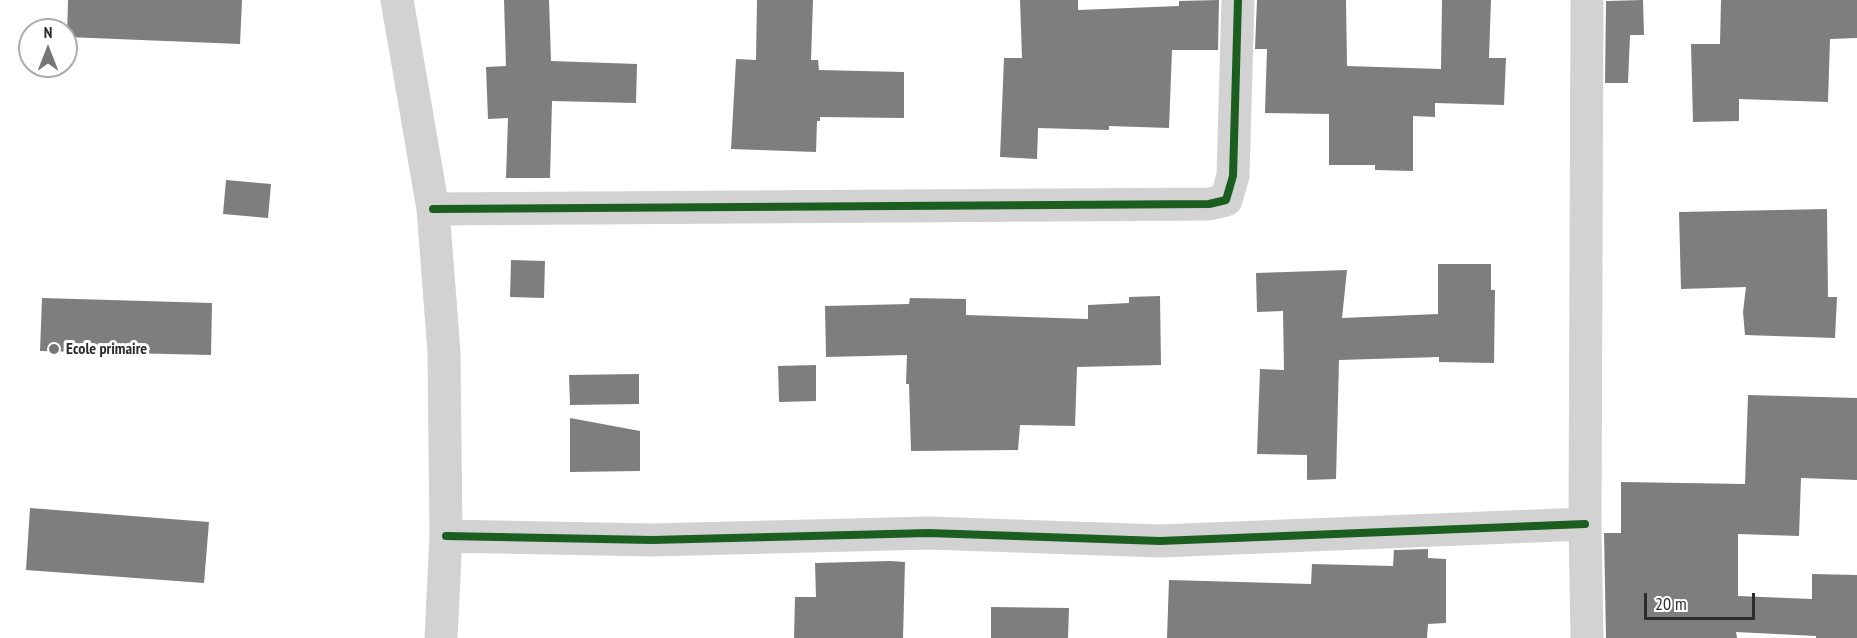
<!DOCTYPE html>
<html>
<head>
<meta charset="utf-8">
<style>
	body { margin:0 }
	#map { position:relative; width:1857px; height:638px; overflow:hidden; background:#fff; font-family:"PT Sans Narrow",sans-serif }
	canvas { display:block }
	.north { position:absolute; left:18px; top:18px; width:60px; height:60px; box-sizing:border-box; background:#fff; border:2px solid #ababab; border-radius:50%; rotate:0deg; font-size:16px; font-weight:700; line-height:24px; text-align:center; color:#2d2d2d }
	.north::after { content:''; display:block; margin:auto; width:21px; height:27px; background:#767676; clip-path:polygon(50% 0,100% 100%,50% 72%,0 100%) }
	.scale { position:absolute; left:1644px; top:593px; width:111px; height:27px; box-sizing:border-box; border:3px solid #2d2d2d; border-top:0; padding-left:8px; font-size:18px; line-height:21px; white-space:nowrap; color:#2d2d2d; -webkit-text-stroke:4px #fff; paint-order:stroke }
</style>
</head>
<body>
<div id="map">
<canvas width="1857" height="638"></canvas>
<div class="north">N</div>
<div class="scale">20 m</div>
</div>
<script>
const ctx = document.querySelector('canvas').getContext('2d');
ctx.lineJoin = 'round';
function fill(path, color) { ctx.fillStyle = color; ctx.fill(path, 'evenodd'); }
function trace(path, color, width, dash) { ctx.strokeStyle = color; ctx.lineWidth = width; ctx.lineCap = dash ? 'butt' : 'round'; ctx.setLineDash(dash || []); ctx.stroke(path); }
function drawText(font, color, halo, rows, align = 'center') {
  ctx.font = font + ' "PT Sans Narrow",sans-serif'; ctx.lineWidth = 6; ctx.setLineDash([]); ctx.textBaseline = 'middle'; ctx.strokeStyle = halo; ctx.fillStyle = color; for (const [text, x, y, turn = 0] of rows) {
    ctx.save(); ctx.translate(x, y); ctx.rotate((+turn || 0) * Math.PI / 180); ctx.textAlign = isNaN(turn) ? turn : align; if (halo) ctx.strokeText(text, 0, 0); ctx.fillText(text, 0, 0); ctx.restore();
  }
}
const building = new Path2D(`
	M68,0H242L240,44L67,37Z
	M504,0H549L551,61L637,64L636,103L552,101L550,178H506L508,118L488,119L486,67L506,66Z
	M757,0H813L811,60H818L819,70L904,72V118L820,117V121H817L816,152L731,149L736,59L756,60Z
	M1020,0H1078V10L1179,6V1L1219,0L1218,50H1172L1169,128L1109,126V130L1038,128L1037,159L1000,157L1004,58H1022Z
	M1257,0H1346L1347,66L1441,69L1442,0H1491L1489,58H1506L1504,105L1435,103V117L1413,116V171L1375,170V165H1329V114L1265,113L1267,49H1255Z
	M1643,0L1644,35H1630L1628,83H1605L1606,1Z
	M1721,0H1857V38L1830,39L1828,102L1739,99V121L1693,122L1691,44H1720Z
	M226,180L271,184L268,218L223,214Z
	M1827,209L1828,297H1837L1835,338L1745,335L1743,312L1746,287L1681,289L1679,212Z
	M511,260L545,261L544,298L510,297Z
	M1438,264H1491V290H1495L1494,363L1439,362V357L1339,360L1336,479L1307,480V455L1257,454L1260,369L1284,370L1283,311L1257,312L1256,273L1347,270L1342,318L1438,314Z
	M1160,296L1161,365L1077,367L1075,426L1020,425L1018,450L911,451L909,384H906L907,355L826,357L825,306L909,304L910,298L966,299V315L1088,319V305L1129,303V297Z
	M42,298L212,303L211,355L40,351Z
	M816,365V401L779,402L778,366Z
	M639,374V404L570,405L569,375Z
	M1748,395L1857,398V480L1801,478L1799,536L1738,534V596L1812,599V574L1857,575V638H1816V636L1736,632L1737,638H1606L1604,533H1621V482L1745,484Z
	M570,418L640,431V471L570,472Z
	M30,508L209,522L204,583L26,570Z
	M1428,549V558L1446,559V623L1428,624L1427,638H1167L1169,580L1311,584L1312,564L1393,566L1394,550Z
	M890,561L905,562L903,638H794L795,597H816L815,563Z
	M991,607L1069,608L1068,638H991Z`);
const street = new Path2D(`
	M397,0L433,209L444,352L446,536L441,638
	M433,209L1209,204L1226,200L1233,176L1238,0
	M446,536L652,540L929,533L1160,541L1585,524
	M1587,638L1585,524L1587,0`);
const cycleway = new Path2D(`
	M433,209L1209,204L1226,200L1233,176L1238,0
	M446,536L652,540L929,533L1160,541L1585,524`);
const markers = [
	[54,349,6,"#767676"]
];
const poiNames = [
	["Ecole primaire",66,349]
];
fill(building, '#7e7e7e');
trace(street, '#d2d2d2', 33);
trace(cycleway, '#1b5e20', 8);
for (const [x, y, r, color] of markers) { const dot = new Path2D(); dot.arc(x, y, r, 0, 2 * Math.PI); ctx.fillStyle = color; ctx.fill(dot); trace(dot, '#fff', 2); }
drawText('bold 16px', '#2d2d2d', '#fff', poiNames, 'left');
</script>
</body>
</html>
